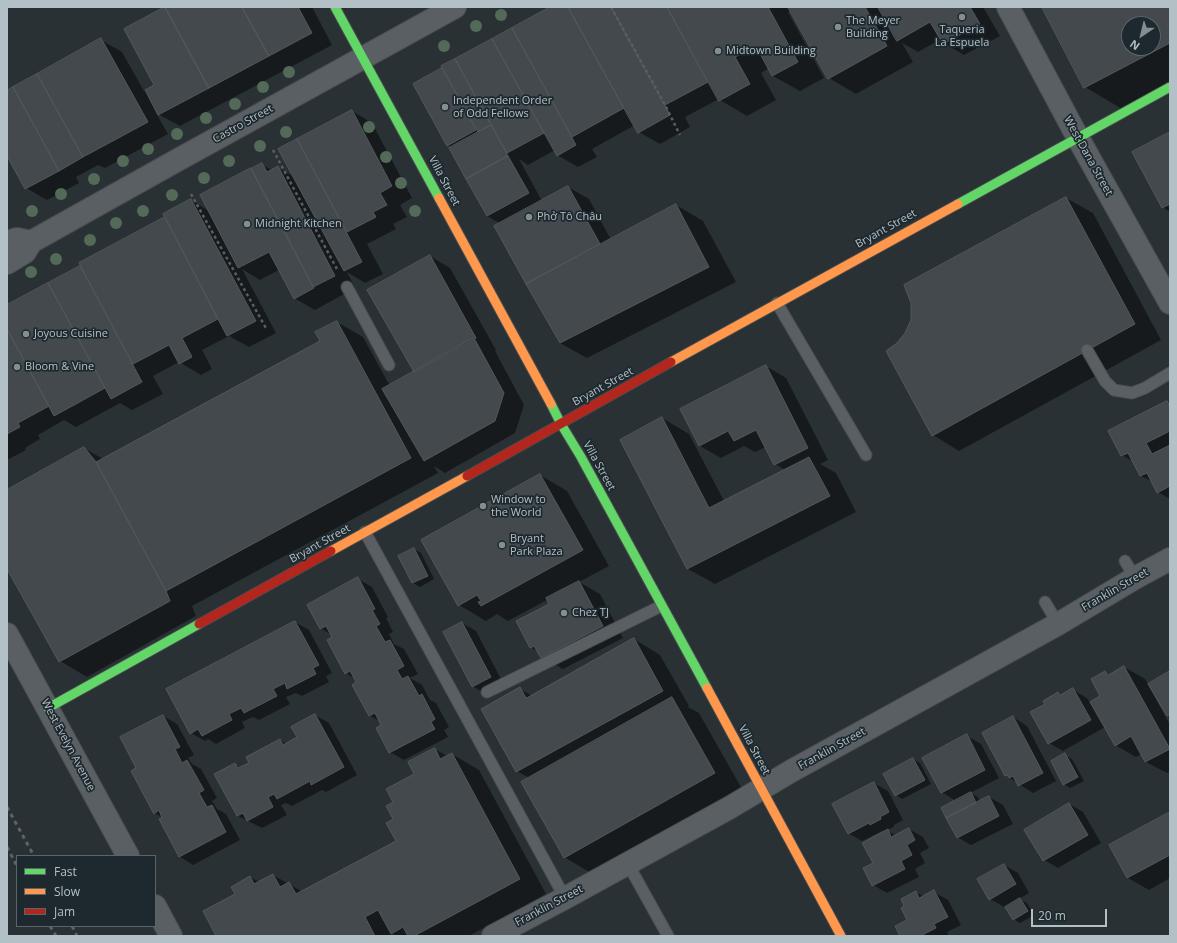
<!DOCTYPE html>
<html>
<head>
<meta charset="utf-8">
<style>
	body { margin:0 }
	#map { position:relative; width:1177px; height:943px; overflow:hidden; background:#2a3135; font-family:"Open Sans",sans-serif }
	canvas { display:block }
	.frame { position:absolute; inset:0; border:8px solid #b3c0c5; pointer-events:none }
	.legend { position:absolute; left:16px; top:855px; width:140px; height:72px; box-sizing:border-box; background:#1d292e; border:1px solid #59656a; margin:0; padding:5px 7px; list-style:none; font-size:12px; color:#b3c0c5 }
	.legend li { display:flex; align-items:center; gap:8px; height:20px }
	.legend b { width:20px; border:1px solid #59656a }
	.north { position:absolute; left:1121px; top:16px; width:40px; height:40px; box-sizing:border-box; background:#1d292e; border:1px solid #59656a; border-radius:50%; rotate:215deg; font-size:11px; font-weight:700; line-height:16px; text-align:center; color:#b3c0c5 }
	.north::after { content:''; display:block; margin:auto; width:14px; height:18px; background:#838e93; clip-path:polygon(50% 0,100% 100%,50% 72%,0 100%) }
	.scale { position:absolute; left:1031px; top:909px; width:76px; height:18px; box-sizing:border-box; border:2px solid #b3c0c5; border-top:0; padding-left:5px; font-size:12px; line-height:14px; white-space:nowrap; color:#b3c0c5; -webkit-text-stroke:3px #1d292e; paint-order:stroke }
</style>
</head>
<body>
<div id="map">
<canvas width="1177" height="943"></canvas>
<div class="frame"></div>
<ul class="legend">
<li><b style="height:5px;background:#63d668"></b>Fast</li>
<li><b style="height:5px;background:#ff974d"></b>Slow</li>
<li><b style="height:5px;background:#b3261e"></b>Jam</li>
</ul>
<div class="north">N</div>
<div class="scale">20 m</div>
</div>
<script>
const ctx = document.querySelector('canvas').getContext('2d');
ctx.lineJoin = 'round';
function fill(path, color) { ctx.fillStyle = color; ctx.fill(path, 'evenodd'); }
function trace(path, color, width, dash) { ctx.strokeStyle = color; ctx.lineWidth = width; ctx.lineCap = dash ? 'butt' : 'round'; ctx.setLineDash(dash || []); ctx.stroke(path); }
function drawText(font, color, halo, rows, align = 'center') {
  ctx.font = font + ' "Open Sans",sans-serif'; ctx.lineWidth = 3.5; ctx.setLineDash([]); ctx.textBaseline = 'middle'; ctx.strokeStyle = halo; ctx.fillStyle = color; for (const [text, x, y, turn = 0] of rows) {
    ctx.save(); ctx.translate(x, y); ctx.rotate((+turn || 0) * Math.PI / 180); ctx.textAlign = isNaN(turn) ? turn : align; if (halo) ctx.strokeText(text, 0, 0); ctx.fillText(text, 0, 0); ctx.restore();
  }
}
const shadow = new Path2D(`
	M166,7H312L332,45L180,126L156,113L168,134L105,168L98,165L76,177L79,183L47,200L26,188L7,154V92L101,40L122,52L144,91L156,85Z
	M551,7H983L1000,36L964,55L944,43L941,39L918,52L902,43L913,62L856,94L829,78L791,11L788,12L824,78L800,91L773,76L769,68L761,73L776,100L747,116L720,100L719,99L685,117L690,127L660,144L639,132L635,125L592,149L597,157L578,167L557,155L555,150L528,165L519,159L542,201L568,187L589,199L611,240L676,205L703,221L736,282L587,358L560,343L496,227L501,224L487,216L452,147L448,145L415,84L443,68V67Z
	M1043,7H1170V84L1122,109L1085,87ZM1129,24H1153V48H1129Z
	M352,111L372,123L412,198L400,205L407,217L393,224L396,229L367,244L383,274L365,283L347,272L355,288L315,310L294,298L279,270L260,280L242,269L276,333L249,347L229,336L202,350L212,369L201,375L179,362L153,376L163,394L132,410L120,403L76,427L64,420L38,435L40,439L25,448L26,450L7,460V306L82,266L166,218L191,200L209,211L262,165L272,170L278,168L295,177L280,149Z
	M1170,133V212L1162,207Z
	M1066,198L1093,213L1161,340L959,451L933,435L898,344Z
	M430,256L450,268L496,350L495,351L524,405L515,433L445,473L434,466L438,473L192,606L196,616L87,677L60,661L7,567V491L84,448L103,459L321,341L337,322L363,337L390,386L415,373Z
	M766,366L786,378L828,460L820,464L836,473L856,512L715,584L688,569L621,440L662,418L689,434L724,501L785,470L775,464L766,447L755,452L744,446L721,458L700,446L681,410Z
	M1167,402L1170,403V499L1158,492L1153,482L1141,476L1134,462L1122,455Z
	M540,475L567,491L609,566L579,582L600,594L623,638L563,669L542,657L539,652L530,647L551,604L547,600L508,621L497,614L486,621L459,605Z
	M414,549L421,553L434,579L420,587L413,583L399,557Z
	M358,579L372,587L388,617L386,618L393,632L389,634L394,644L404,649L418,674L410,678L422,685L430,700L436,703L449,727L444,730L448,737L404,760L390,752L381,722L369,715L355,679L346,673L332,635L320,628Z
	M295,622L309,630L332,673L326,676L329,682L302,696L296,693L286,697L290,704L259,720L253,717L242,722L245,728L216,744L208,739L205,741L191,733Z
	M462,623L476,631L504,685L486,694L472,686Z
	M634,639L660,655L689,706L688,707L699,713L742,789L591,873L564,857L529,778L517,771L520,689L532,696Z
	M1124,667L1145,679L1170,725V772L1167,773L1146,762L1142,754L1136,757L1115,745L1105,727L1063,751L1049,743L1046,704L1058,693L1062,695L1073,690L1087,698L1090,703L1102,697L1105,672L1110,675Z
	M315,715L329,723L357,775L326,792L322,790L292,806L286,803L281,805L287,815L262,828L238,816L235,764L241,768L250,763L280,740L287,744L298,738Z
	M163,716L177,724L194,755L188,758L192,764L201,769L217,798L212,801L217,809L226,814L240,840L193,865L179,856L164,818L154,813L138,768Z
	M1013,717L1027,726L1056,781L1033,793L1005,775Z
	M967,736L981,744L999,778L970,793L978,797L980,802L989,797L1003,805L1013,824L971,845L957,837L956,801L942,792Z
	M435,749L447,756L452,754L479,770L546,894L469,936H396L391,933L393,936H217L236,894L250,877L259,882L273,875L303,892L397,841L394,820L395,803Z
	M1065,755L1072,759L1084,781L1070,788L1064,784Z
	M913,759L920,763L931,784L902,799L896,795Z
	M874,783L888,791L903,820L894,825V827L887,830L896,836L909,829L923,837L929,848L920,853L925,863L915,869L919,877L887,893L873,885L874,864L885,832L882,831L862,841L848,833Z
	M1069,804L1083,812L1101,843L1058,868L1044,860Z
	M1170,813V878L1149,890L1128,878L1111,845Z
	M1004,865L1018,873L1029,893L1019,899L1027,903L1034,915L1020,923L1013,919L1006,906L1004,907L990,899Z
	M916,892L924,897L934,892L948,900L961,925L947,932L949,936H901L908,920L905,907Z`);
const building = new Path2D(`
	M165,7L209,88L158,115L145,90L154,85L124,29Z
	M165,7H242L269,56L209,88Z
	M242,7H298L312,33L269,56Z
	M550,7H568L624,108L572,137L512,28Z
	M568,7H611L670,115L638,133Z
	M611,7H667L708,82L665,105Z
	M667,7H768L798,62L772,76L756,46L735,57L750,84L719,101Z
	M788,7H865L887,46L828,79Z
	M878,7H970L980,24L943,44L930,22L897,41Z
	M1042,7H1170V43L1084,88ZM1129,24H1153V48H1129Z
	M512,28L576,145L557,156L492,39Z
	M101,38L148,122L83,157L37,74Z
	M492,39L544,133L507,153L455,59Z
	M455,59L491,125L478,132L441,66Z
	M442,68L476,130L447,146L413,84Z
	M37,74L83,157L59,171L13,87Z
	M13,87L59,171L25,189L7,156V91Z
	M352,110L392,186L380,193L387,205L373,212L376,217L347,232L297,139Z
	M491,125L508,156L466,179L449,148Z
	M1170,132V204L1162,208L1132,152Z
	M297,139L362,262L344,271L278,149Z
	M508,156L529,193L487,216L466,179Z
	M262,163L267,172L278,166L335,276L313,287L251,169Z
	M251,168L314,288L294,299L269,252L238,268L200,195Z
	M568,186L600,244L526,284L494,226Z
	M1066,197L1135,324L932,436L886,351L897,343L905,333L911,320V303L904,285Z
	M191,199L256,321L227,336L163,214Z
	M676,204L709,267L560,343L526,284Z
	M165,217L218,319L182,338L192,357L179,364L169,345L133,364L79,263Z
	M430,255L476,338L414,372L367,290Z
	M80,266L142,382L111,399L48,283Z
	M48,283L105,388L54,416L7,329V305Z
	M337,321L411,458L166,591L96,462L320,341L315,332Z
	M7,329L49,406L18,423L20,427L7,434Z
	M474,338L504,393L495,421L424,461L382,389Z
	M766,365L808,448L774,465L756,430L734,441L728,431L699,446L680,409Z
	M1167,401L1170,406V431L1146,443L1152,454L1170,445V486L1157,493L1147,473L1140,476L1128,453L1121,456L1108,431Z
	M662,417L709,508L809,457L830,496L687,569L620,440Z
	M84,447L96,462L166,591L170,601L59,662L7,569V490Z
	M540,474L583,550L481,606L478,602L481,601L477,595L458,606L421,540Z
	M414,548L428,576L412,583L398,556Z
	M358,577L375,609L372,610L380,624L376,626L385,642L390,640L404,666L397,670L402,679L408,676L419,696L422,694L435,719L431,722L435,729L389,753L376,728L381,725L375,713L369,716L352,685L356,682L355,680L350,671L345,674L327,640L332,637L326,626L320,629L307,605Z
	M579,581L603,626L541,658L534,646L530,648L516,621L549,604L546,598Z
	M295,621L319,665L313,668L316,674L287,689L285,683L273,689L277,696L244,713L241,708L229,714L232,720L202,736L198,729L190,734L166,689Z
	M462,622L491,677L472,687L443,632Z
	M634,638L663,691L516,772L481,709L520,687L526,698Z
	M1124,666L1170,749L1145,762L1131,736L1115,746L1090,702L1100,696L1091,679L1105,671L1108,675Z
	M1170,671V714L1167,716L1148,684Z
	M1073,688L1091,720L1048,744L1030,712L1045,704L1043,701L1058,692L1060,695Z
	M672,697L715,773L564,858L521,782Z
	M315,714L344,767L311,785L310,781L277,799L274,794L268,797L273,807L247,821L243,813L237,816L214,774L235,763L238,768L249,763L246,757L280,739L283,745L297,737L291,727Z
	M163,715L180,747L175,749L182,763L187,760L204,790L199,793L207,807L212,805L226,832L179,857L159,819L162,818L159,810L154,814L131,771L136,768L120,737Z
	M1013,716L1043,773L1018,786L1013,776L1009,778L1007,775L1005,776L982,733Z
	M967,734L985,770L941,793L922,758Z
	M435,748L440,759L452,753L520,879L414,936H408L403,927L391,934L378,910L365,917L375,936H216L203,911L235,894L231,887L250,876L254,884L273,874L280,887L289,882L296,894L396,841L386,823L393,819L386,806L393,802L386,789L414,774L408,762Z
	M1065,753L1078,777L1063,785L1051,761Z
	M913,758L925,780L895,796L883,774Z
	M874,782L889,812L880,817L881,819L870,825L869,823L848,834L832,804Z
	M971,792L976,803L946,818L941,808Z
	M989,796L999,816L957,838L946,818Z
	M1069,803L1088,835L1043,861L1024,830Z
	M1170,812V855L1127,878L1109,845Z
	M909,828L915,840L907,845L912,855L901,861L905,869L872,886L863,868L873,863L862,843L888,829L891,837Z
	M1004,864L1016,884L989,900L977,879Z
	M934,890L948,917L934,924L936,928L920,936H900L895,926L907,920L901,908L904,906L901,899L916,891L919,898Z
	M1020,898L1028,911L1013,920L1005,907Z`);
const path = new Path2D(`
	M611,7L665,105L680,135
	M273,150L338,271
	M191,194L267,330`);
const lane = new Path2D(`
	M347,287L389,365
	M777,303L866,455
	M1087,350L1105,381L1114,390L1132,393L1145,388L1170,373
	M365,532L565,898
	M1125,561L1135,578
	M1045,602L1058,624
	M487,692L661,606
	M628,864L668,936`);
const street = new Path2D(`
	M1008,7L1078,138L1170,303
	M7,242L17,239L31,242
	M7,263L25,252L31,242L174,162L455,7
	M7,634L128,856
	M155,906L171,936
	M493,936L565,898L729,808L793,770L1058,624L1135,578L1170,559`);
const fast = new Path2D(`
	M335,7L439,198
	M958,204L1170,87
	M551,404L561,424L581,457L707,688
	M48,708L199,624`);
const slow = new Path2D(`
	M439,198L551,404
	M671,362L958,204
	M331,551L467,476
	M707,688L841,936`);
const jam = new Path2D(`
	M467,476L671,362
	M199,624L331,551`);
const rail = new Path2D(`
	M7,807L34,856
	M7,847L17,866
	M50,926L56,936
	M72,926L77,936`);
const trees = [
	[501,15],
	[476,26],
	[444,46],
	[289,72],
	[263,87],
	[235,104],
	[206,118],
	[369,127],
	[286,132],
	[177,134],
	[260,146],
	[148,149],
	[386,157],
	[123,161],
	[229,161],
	[204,178],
	[94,179],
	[401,183],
	[61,194],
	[172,195],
	[32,211],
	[143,211],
	[415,211],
	[116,223],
	[90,240],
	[56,259],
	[31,272]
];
const markers = [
	[962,17,4,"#838e93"],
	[838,27,4,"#838e93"],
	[718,51,4,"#838e93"],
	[445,107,4,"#838e93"],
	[529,217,4,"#838e93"],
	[247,224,4,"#838e93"],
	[26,334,4,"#838e93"],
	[17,367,4,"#838e93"],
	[483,506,4,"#838e93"],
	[502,545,4,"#838e93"],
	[564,613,4,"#838e93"]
];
const poiNames = [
	["The Meyer",846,21],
	["Building",846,34],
	["Taqueria",962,30,"center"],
	["La Espuela",962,43,"center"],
	["Midtown Building",726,51],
	["Independent Order",453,101],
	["of Odd Fellows",453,114],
	["Phở Tô Châu",537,217],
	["Midnight Kitchen",255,224],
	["Joyous Cuisine",34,334],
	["Bloom & Vine",25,367],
	["Window to",491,500],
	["the World",491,513],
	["Bryant",510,539],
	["Park Plaza",510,552],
	["Chez TJ",572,613]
];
const streetNames = [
	["Castro Street",243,124,-29],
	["West Dana Street",1088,156,61],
	["Villa Street",444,181,62],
	["Bryant Street",886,229,-29],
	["Bryant Street",603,387,-29],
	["Villa Street",599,466,61],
	["Bryant Street",320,544,-29],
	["Franklin Street",1115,590,-30],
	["West Evelyn Avenue",68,745,62],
	["Franklin Street",832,749,-29],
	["Villa Street",754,750,62],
	["Franklin Street",549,906,-28]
];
fill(shadow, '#0007');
fill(building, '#43494d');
trace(building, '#51595c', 1);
trace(lane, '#484d4f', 13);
trace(street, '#484d4f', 24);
trace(fast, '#484d4f', 11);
trace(slow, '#484d4f', 11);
trace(jam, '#484d4f', 11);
trace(path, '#585e61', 2.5, [3, 3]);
trace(lane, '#595f62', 11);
trace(street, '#595f62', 22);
trace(fast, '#63d668', 9);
trace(slow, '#ff974d', 9);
trace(jam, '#b3261e', 9);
trace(rail, '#5d6366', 3, [4, 4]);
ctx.fillStyle = '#546a58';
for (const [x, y] of trees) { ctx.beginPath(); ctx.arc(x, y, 6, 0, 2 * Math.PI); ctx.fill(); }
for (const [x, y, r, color] of markers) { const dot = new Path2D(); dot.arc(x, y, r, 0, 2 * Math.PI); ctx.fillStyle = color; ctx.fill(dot); trace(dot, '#1d292e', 1.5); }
drawText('11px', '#b3c0c5', '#1d292e', poiNames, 'left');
drawText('11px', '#b3c0c5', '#1d292e', streetNames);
</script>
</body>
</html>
